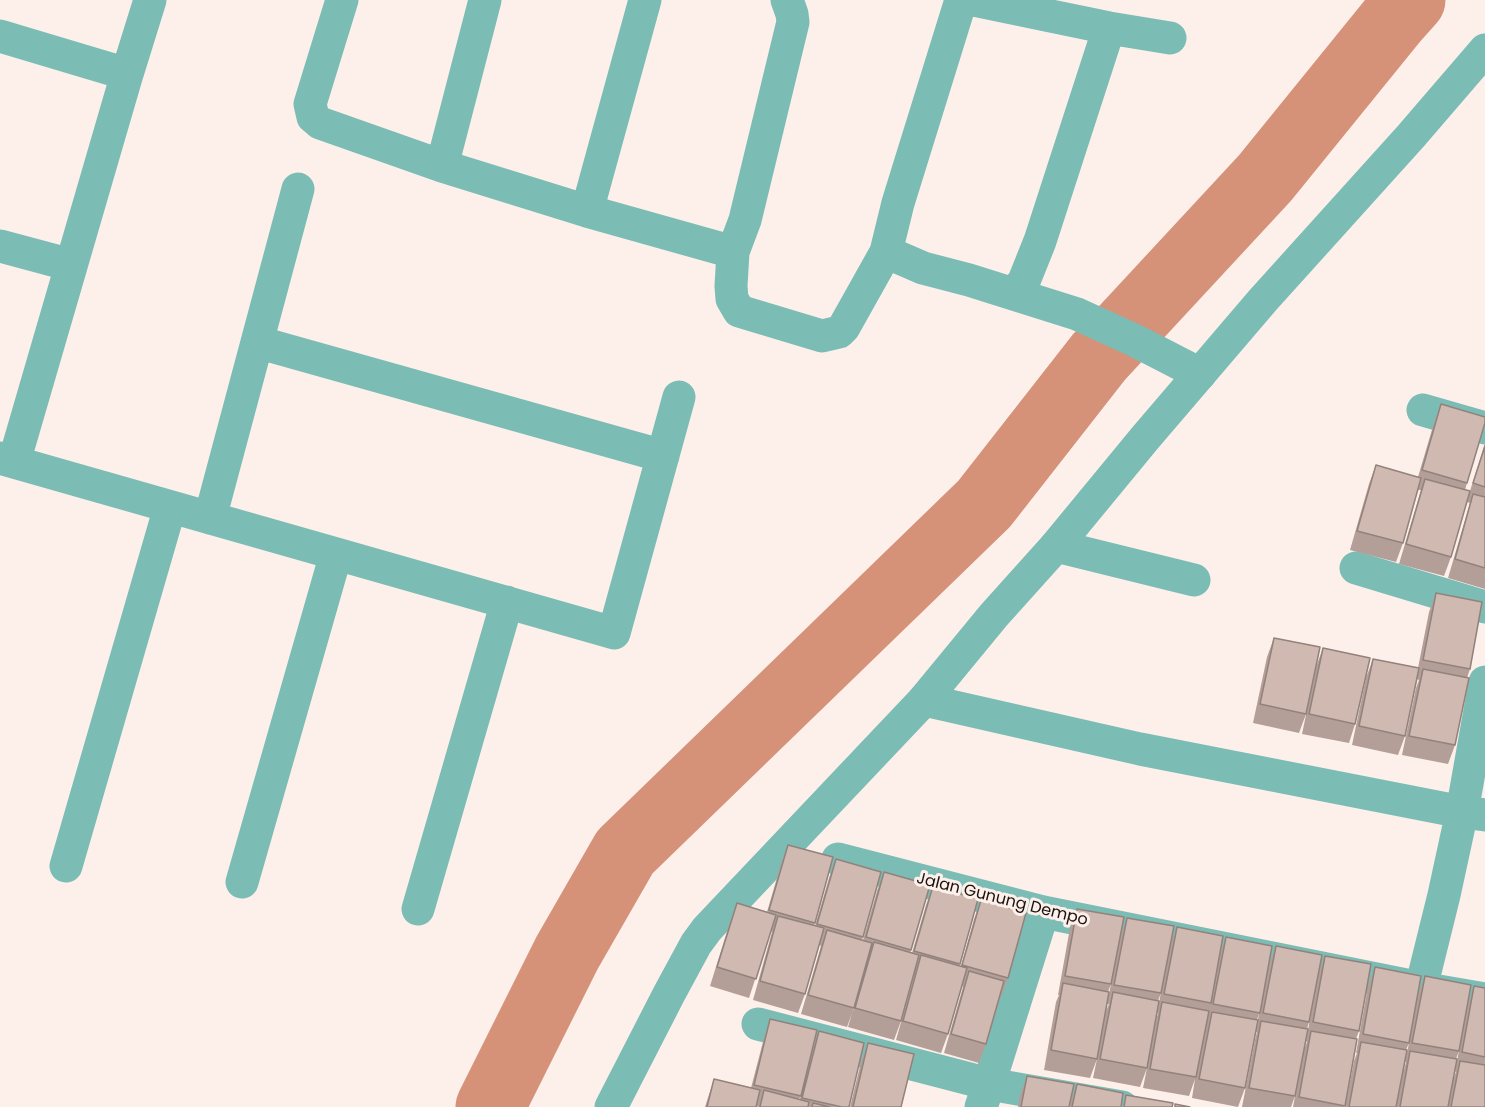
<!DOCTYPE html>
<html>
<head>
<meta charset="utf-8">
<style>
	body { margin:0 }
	canvas { display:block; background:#fdefea }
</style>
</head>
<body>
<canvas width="1485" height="1107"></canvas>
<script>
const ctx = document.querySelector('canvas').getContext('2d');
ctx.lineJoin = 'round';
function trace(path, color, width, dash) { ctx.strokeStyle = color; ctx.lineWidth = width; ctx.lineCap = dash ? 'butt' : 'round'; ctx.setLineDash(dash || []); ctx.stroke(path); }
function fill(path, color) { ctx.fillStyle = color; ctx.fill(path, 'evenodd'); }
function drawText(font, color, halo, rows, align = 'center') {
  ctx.font = font + ' Poppins,sans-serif'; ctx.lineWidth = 6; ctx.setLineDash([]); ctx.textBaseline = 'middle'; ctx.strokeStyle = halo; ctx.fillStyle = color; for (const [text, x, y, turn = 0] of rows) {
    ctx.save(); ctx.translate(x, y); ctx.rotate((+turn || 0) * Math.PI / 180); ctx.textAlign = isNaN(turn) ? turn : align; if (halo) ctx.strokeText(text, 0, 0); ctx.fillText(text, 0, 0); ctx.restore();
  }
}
const river = new Path2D(`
	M490,1107L567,953L625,852L984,504L1099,357L1265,178L1394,19L1411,0`);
const minor = new Path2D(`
	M342,0L310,104L313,117L320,123L442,166L587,211L733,252
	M787,0L792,14L793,22L745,220L733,252L731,286L732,299L739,311L822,336L839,332L844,327L886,252L898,203L961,0
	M974,0L1109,28L1170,38
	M0,36L127,74L150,0
	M442,166L485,0
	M587,211L645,0
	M0,246L71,265
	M886,252L923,268L969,280L1077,314L1136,341L1200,374
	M1014,294L1024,281L1040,241L1109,28
	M257,342L663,456
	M1423,410L1485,428
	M0,458L614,633L679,397
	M14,462L127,74
	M210,518L298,189
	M1056,546L1194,580
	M1356,568L1485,607
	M924,700L1140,749L1462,812L1485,815
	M838,859L1043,912L1421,988L1485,999
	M66,866L170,507
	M242,882L336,554
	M418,909L507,602
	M1421,988L1444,895L1462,812L1485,682
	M758,1024L989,1084L1122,1107
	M981,1107L989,1084L1043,912`);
const tertiary = new Path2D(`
	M611,1107L669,994L696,944L707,929L924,700L994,615L1056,546L1145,438L1263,300L1411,136L1485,50`);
const wall = new Path2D(`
	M1441,404L1467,483L1465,490L1470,491L1485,443V589L1448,578L1470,503L1467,502L1451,557L1444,576L1399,564L1421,490H1418L1403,543L1396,562L1350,550L1369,484L1376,465L1418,477L1434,423Z
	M1436,593L1470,669L1467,678L1455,745L1448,764L1402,755L1416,688L1419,680L1417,679L1405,736L1398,755L1352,745L1366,678L1373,659L1418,668L1429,612Z
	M1274,638L1306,714L1299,733L1253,723L1267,657Z
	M1323,648L1355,724L1349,743L1302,734L1316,667Z
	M788,845L833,857L814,926H815L829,878L836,859L881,872L862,940H863L877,891L884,872L930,885L910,953H912L926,905L933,886L978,899L959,966H961L974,919L981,900L1008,978L1001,997H1000L986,1044L979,1063L944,1053L963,987L962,986L948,1034L941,1053L896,1040L915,973L901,1021L894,1040L848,1027L868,959L854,1008L847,1027L801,1014L821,946L819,945L805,994L798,1013L753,1000L772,932L771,931L749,998L710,986L730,922L737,903L767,912L781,864Z
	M1077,909L1120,937L1127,918L1161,993L1158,1001L1156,1020L1158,1013H1157L1170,946L1177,927L1220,953L1226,937L1261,1006L1269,965L1276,946L1309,1022L1307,1029L1295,1096L1291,1107H1242L1255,1040L1257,1032H1256L1259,1013L1257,1020L1245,1088L1238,1107L1192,1098L1195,1079L1189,1096L1143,1088L1147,1068L1140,1087L1093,1078L1097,1059L1090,1078L1044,1070L1056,1002L1059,995H1058L1070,928ZM1111,984L1107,1004H1109L1106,1011L1108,992Z
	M1325,956L1359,1031L1356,1039H1357L1344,1107H1293L1304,1050L1307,1042L1306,1041L1318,975Z
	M1375,967L1418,995L1425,976L1468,1005L1474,986L1485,988V1107H1448L1453,1080L1456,1072L1455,1071L1459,1051L1456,1059L1448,1107H1345L1354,1061L1357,1053H1356L1368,986ZM1409,1043L1405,1062H1406L1404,1070L1406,1050Z
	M770,1019L801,1096L799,1099H800L812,1050L819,1031L849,1107H758L756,1106V1107H705L714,1079L751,1088L764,1038Z
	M868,1043L901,1107H850L861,1062Z
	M1027,1076L1070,1103L1077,1084L1121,1107H1018L1020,1095Z`);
const building = new Path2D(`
	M1441,404L1485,417V423L1467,483L1422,470Z
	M1485,446V487L1473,483Z
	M1376,465L1421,478L1403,543L1357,531Z
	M1425,479L1470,491L1451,557L1406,544Z
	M1473,494L1485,497V568L1455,559Z
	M1436,593L1482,602L1470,669L1423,660Z
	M1274,638L1320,647L1306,714L1260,704Z
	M1323,648L1370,658L1355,724L1309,714Z
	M1373,659L1419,668L1405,736L1359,726Z
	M1423,669L1469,678L1455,745L1409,736Z
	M788,845L833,857L815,923L769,910Z
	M836,859L881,872L863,937L817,924Z
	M884,872L930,885L911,950L866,937Z
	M933,886L978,899L960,964L914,951Z
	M981,900L1026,913L1008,978L962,965Z
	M737,903L776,915L756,979L717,967Z
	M1077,909L1124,917L1111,984L1065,976Z
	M778,916L824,928L805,994L760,981Z
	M1127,918L1174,926L1161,993L1114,985Z
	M1177,927L1223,936L1211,1003L1164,994Z
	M827,930L872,943L854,1008L808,995Z
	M1226,937L1272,946L1260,1013L1213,1004Z
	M874,942L919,955L901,1021L855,1008Z
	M1276,946L1322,955L1309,1022L1263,1013Z
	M921,955L967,968L948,1034L903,1021Z
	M1325,956L1371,964L1359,1031L1313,1022Z
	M1375,967L1421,976L1409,1043L1363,1034Z
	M969,971L1004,981L986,1044L951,1034Z
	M1425,976L1471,985L1459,1051L1412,1043Z
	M1063,983L1109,992L1097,1059L1051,1050Z
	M1474,986L1485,988V1057L1462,1052Z
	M1113,992L1159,1001L1147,1068L1100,1059Z
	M1162,1002L1209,1011L1196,1077L1150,1069Z
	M1212,1012L1258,1020L1245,1088L1199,1079Z
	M770,1019L817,1030L801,1096L754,1085Z
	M1261,1021L1308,1029L1295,1096L1249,1088Z
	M819,1031L864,1043L849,1107H842L802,1098Z
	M1311,1031L1357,1039L1345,1106L1299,1097Z
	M1361,1042L1407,1050L1396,1107H1349Z
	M868,1043L914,1054L901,1107H853Z
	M1410,1051L1457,1059L1448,1107H1400Z
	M1460,1061L1485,1065V1107H1451Z
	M1027,1076L1074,1084L1069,1107H1021Z
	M714,1079L760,1090L756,1107H707Z
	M1077,1084L1123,1093L1121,1107H1072Z
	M764,1090L809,1102L808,1107H760Z
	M1126,1095L1173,1103L1172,1107H1124Z
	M813,1103L830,1107H812Z
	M1175,1104L1190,1107H1175Z`);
const streetNames = [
	["Jalan Gunung Dempo",1002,900,14]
];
trace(river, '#d69179', 69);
trace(minor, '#7bbdb5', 33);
trace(tertiary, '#7bbdb5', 33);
fill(wall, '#b39f98');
fill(building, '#d0b9b1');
trace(building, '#92827c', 1.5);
drawText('16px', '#1a120f', '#fdefea', streetNames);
</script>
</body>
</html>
